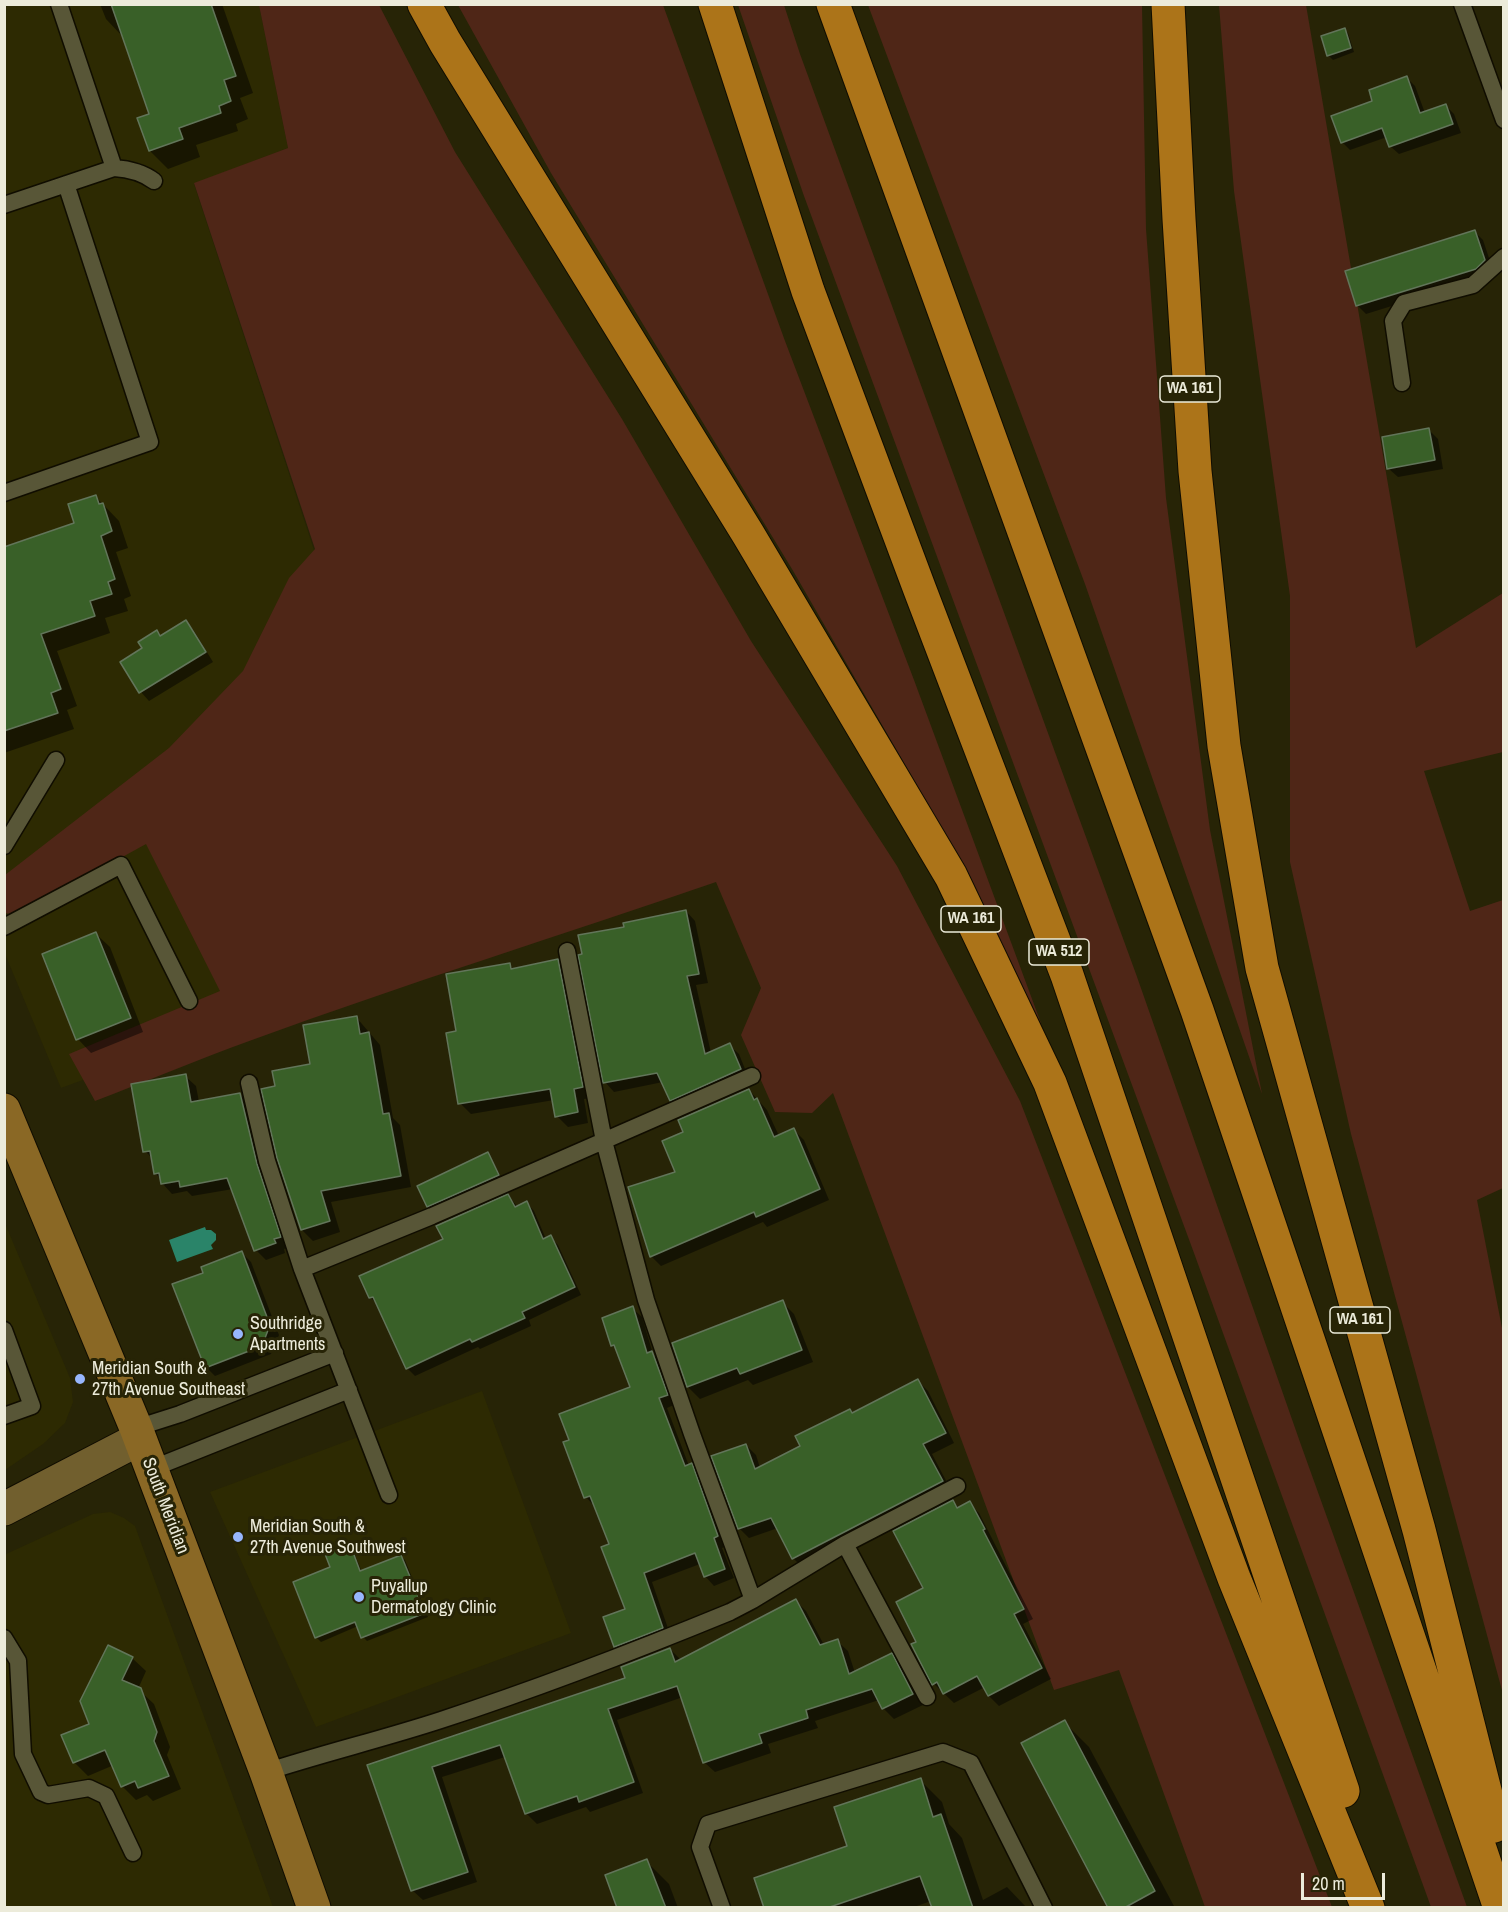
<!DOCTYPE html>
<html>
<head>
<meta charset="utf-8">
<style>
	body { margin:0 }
	#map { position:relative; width:1508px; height:1912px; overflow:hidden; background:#272406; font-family:"Archivo Narrow",sans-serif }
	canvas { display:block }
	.frame { position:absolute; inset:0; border:6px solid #ecebda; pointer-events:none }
	.scale { position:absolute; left:1301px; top:1873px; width:84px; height:27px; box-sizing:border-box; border:3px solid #ecebda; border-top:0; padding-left:8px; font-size:18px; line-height:21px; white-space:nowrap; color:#ecebda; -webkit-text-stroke:4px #272406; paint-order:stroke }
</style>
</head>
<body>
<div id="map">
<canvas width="1508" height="1912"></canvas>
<div class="frame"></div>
<div class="scale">20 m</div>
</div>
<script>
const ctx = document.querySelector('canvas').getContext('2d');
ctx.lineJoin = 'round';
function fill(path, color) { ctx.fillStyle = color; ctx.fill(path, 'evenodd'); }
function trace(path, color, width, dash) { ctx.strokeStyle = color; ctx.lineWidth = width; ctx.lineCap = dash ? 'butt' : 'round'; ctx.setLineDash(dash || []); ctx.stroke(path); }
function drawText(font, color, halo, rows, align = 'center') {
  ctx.font = font + ' "Archivo Narrow",sans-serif'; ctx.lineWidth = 6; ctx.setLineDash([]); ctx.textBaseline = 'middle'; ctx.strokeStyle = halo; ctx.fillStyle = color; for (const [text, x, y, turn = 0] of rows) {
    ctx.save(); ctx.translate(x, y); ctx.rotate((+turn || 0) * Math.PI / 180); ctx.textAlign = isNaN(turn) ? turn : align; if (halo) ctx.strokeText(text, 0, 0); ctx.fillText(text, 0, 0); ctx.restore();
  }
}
const built = new Path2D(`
	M4,5H259L288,148L194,184L444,947L61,1088L5,954Z
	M4,1221L70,1378L73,1402L65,1423L43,1444L5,1470Z
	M482,1391L571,1633L316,1727L210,1492Z
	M110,1512L124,1518L135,1526L273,1907H5L4,1555L93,1514Z`);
const green = new Path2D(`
	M259,5H379L455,152L622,419L751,641L897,866L1020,1101L1332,1907H1205L1119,1670L1054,1690L833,1093L812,1113L775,1112L741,1035L761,988L716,882C562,935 405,984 252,1040C199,1059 147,1081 95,1101L69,1054L220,991L146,844L17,915L5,913V875L169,748L243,671L289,578L315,549L194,183L288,148Z
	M458,5H663L785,341L914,680L1042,1026L941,827L792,569L551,173Z
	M738,5H784L800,54L1136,974L1301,1445L1467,1907H1431L1194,1253L804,196Z
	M868,5H1142L1146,229L1166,498L1210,830L1262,1094L1085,584Z
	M1219,5H1306L1416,648L1503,593V752L1424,771L1470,911L1503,900V1188L1477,1200L1503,1333V1694L1351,1134L1290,862V596L1234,191Z`);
const water = new Path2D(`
	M205,1227L206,1230H211L216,1234V1240L211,1245L213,1249L177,1262L169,1240Z`);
const shadow = new Path2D(`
	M100,4H222L253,93L240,98L248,119L236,124L238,131L196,145L200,157L168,169L150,151L151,115L123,37L106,19Z
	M1344,29L1348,33L1354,52L1333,60L1329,56L1323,37Z
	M1407,78L1415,86L1425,113L1446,106L1454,114L1461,133L1399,154L1390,146L1387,137L1350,150L1342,142L1374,102Z
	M1474,231L1483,240L1493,270L1485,277L1366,314L1358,306L1347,272Z
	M1429,430L1438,439L1443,469L1398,477L1389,469Z
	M95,496L119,521L128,548L116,552L131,596L124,599L128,611L105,618L110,633L57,651L77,706L67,710L74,729L4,753V549L76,524Z
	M186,622L194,631L213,662L149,701L141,692L122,662L144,649L156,632L161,637Z
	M686,911L695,921L708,983L696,985L711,1053L729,1045L739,1054L749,1079L680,1109L671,1100L663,1082L614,1092L605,1082L625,928Z
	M96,934L110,947L143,1032L91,1053L78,1039L44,955Z
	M557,961L568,972L593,1098L584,1099L588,1123L568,1127L557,1116L554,1100L471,1114L460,1103L457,1033L509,965L514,970Z
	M356,1017L380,1045L393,1118L400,1125L411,1187L331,1202L340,1232L313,1241L302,1230L276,1087L312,1065Z
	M185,1076L196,1086L199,1102L240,1094L251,1105L290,1247L284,1249L285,1253L266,1260L256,1250L233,1189L192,1196L187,1191L172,1194L162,1183L161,1179L155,1173L153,1159L145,1151Z
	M749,1090L767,1110L779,1136L794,1130L804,1140L829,1200L767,1227L763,1222L661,1266L651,1256L677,1173L685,1133Z
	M487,1154L491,1158L502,1179L432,1210L428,1206Z
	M508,1196L518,1207L527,1203L534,1211L546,1239L550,1237L558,1245L581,1295L529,1320L531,1326L480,1349L478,1347L415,1376L407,1368L378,1305L370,1297L445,1240Z
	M242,1253L251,1262L279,1335L271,1354L215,1376L206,1367L205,1274Z
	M782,1302L794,1314L813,1362L753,1385L748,1380L700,1399L688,1387L674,1344Z
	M632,1308L642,1317L653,1354L661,1362L676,1404L667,1408L689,1466L691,1465L701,1474L727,1546L722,1548L734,1578L714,1586L705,1576L700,1564L652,1582L671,1637L624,1656L615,1646L627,1610L610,1545L595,1507L586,1497L565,1443L571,1441L632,1388L617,1350L612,1345Z
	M918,1381L928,1391L954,1443L932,1454L952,1492L803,1568L793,1558L778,1528L749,1538L740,1529L713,1457L746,1445L756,1455L760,1468L802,1447L850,1411L853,1414Z
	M953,1502L959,1508L969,1503L979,1513L1033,1619L1023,1624L1051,1679L999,1706L989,1696L985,1687L954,1703L934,1684L918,1642L925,1589Z
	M349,1546L353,1550L362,1572L401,1556L405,1560L428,1617L367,1641L363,1637L358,1626L321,1642L317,1638L295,1583L332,1568Z
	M796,1601L806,1611L824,1645L837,1641L848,1651L855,1673L891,1655L902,1666L923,1705L894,1719L883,1708L879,1700L815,1721L818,1728L768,1744L771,1753L715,1772L704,1762L683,1697L617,1720L643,1793L590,1812L586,1807L537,1824L526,1813L505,1757L442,1777L477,1882L423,1900L412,1890L369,1766L627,1679L670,1649L681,1660Z
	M132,1658L146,1671L138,1689L154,1704L170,1747L167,1755L181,1789L153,1801L147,1795L136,1800L122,1786L114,1765L88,1776L74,1762L91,1725Z
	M1064,1722L1089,1747L1175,1908H1110Z
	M920,1780L942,1802L949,1824L962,1838L983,1900L1007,1887L1027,1908H934L931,1901L911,1908H765L849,1847Z
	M646,1861L669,1884L678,1908H619Z`);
const building = new Path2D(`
	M111,4H211L236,76L224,80L231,101L219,106L221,113L179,128L183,139L149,151L137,118L149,114Z
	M1345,28L1351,48L1327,56L1321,36Z
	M1407,76L1420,113L1446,104L1453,124L1389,147L1382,128L1341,143L1331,116L1372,101L1369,90Z
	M1475,230L1485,260L1476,269L1356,306L1345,271Z
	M1429,428L1435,460L1387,469L1382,437Z
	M96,495L99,504L103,503L112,531L101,536L115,579L108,582L112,594L90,601L95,616L41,634L61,689L51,693L58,713L4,731V547L74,523L68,504Z
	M186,620L206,652L139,693L120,662L142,648L138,642L157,630L160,636Z
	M686,910L699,974L687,976L705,1054L730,1043L741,1069L670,1101L657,1073L603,1083L578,955L582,954L578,935L624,927L623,923Z
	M96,932L131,1018L76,1040L42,954Z
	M558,959L583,1087L574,1089L578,1112L555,1117L550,1089L458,1104L446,1033L456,1031L446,974L510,963L511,969Z
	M357,1016L360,1034L369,1032L383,1114L389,1113L401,1176L321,1191L330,1221L301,1230L277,1158L261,1089L275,1086L272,1071L310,1064L303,1025Z
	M186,1074L191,1102L240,1093L257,1164L281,1237L274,1239L276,1243L254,1251L227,1178L180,1187L179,1181L161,1184L159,1173L154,1174L150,1151L143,1152L131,1084Z
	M749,1089L754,1100L757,1098L774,1137L794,1128L820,1189L756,1217L754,1212L650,1257L628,1187L675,1172L662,1141L683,1132L678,1120Z
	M488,1152L499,1175L427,1207L417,1186Z
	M508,1194L515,1207L527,1201L543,1239L551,1235L575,1287L522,1312L525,1318L472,1342L470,1339L406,1369L373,1297L369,1298L359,1276L443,1239L436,1226Z
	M242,1251L270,1325L262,1346L205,1368L172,1284L203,1273L201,1267Z
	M783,1300L802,1350L740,1374L737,1368L687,1387L672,1343Z
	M633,1306L647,1353L652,1351L668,1395L659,1398L685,1466L692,1463L718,1536L714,1538L725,1569L704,1577L695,1553L644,1573L663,1628L614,1647L603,1617L625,1609L601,1547L609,1544L590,1496L584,1498L563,1442L569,1440L559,1414L630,1387L614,1345L611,1346L602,1318Z
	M918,1379L946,1433L923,1444L943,1481L792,1559L771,1518L738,1529L711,1456L746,1444L755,1469L800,1446L795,1436L850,1409L852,1413Z
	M953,1500L957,1508L970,1501L985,1529L983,1530L1024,1609L1014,1614L1042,1668L988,1696L977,1676L943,1694L937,1682L932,1685L911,1644L916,1642L896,1602L923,1588L893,1531Z
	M350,1544L360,1571L401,1555L425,1613L361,1638L355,1622L315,1638L293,1582L330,1567L325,1554Z
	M796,1599L820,1645L838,1639L849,1674L892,1653L913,1694L882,1709L872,1689L806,1710L808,1718L759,1734L762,1743L703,1763L677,1686L608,1709L634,1782L579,1802L577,1796L525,1814L500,1745L432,1767L468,1872L411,1891L367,1765L625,1678L621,1667L670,1648L675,1662Z
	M108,1645L133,1657L122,1680L141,1688L157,1732L154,1741L169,1776L138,1788L135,1781L121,1787L105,1750L73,1763L61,1735L89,1724L80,1701Z
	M1065,1720L1155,1891L1124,1908H1108L1021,1743Z
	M921,1778L933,1817L941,1814L973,1908H932L920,1876L827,1908H764L754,1878L847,1846L834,1807Z
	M647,1859L666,1908H617L605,1875Z`);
const lane = new Path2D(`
	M59,4L114,168
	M1462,4L1504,120
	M4,205L114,168C129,169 142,172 154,181
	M1402,383L1393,321L1404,303L1473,285L1504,257
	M4,493L150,442L66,184
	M4,846L56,760
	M4,927L121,865L189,1001
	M567,951L604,1141L646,1300L692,1434L753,1600
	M249,1083L267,1161L302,1269L389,1495
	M302,1269L432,1216L752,1076
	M4,1330L32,1406L4,1416
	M136,1428L180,1414L335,1353
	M151,1469L349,1390
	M845,1544L927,1697
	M4,1638L18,1661L23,1754L41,1792L48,1795L89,1788L106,1796L133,1853
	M266,1772C324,1753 383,1739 441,1720C539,1688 635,1651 730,1612L753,1600L845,1544L957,1486
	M722,1908L700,1847L708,1824L943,1752L971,1763L1044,1908`);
const secondary = new Path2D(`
	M4,1509L139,1439`);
const primary = new Path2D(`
	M4,1110L136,1428L266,1772L314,1908`);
const highway = new Path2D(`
	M424,4L445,42L748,534L951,876L1050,1083L1234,1578L1368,1908
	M715,4L808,291L920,590L1067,975L1343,1791
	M833,4L1197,1010L1500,1908
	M1168,4L1179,219L1195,471L1224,746L1262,968L1419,1530L1494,1826`);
const markers = [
	[238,1334,6,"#97b6fd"],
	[80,1379,6,"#97b6fd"],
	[238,1537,6,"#97b6fd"],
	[359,1597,6,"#97b6fd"]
];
const shields = [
	[1190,389,60],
	[971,919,60],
	[1059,952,60],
	[1360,1320,60]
];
const shieldNames = [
	["WA 161",1190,389],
	["WA 161",971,919],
	["WA 512",1059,952],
	["WA 161",1360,1320]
];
const poiNames = [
	["Southridge",250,1324],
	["Apartments",250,1345],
	["Meridian South &",92,1369],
	["27th Avenue Southeast",92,1390],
	["Meridian South &",250,1527],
	["27th Avenue Southwest",250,1548],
	["Puyallup",371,1587],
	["Dermatology Clinic",371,1608]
];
const streetNames = [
	["South Meridian",165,1506,69]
];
fill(built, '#2d2a02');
fill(green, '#4f2617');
fill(water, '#2a8469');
fill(shadow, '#0007');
fill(building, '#396028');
trace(building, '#62755a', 1.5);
trace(lane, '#100d00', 19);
trace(secondary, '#100d00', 35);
trace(primary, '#100d00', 35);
trace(highway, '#100d00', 35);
trace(lane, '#585637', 16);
trace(secondary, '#715f2e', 33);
trace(primary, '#8a6825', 33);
trace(highway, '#ac7419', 33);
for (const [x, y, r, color] of markers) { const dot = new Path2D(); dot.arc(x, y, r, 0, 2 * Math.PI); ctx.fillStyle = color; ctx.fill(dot); trace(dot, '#272406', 2); }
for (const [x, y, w] of shields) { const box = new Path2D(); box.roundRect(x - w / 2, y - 13, w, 26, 4.5); ctx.fillStyle = '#272406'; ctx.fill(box); trace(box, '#ecebda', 1.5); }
drawText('bold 16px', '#ecebda', null, shieldNames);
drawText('18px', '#ecebda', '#272406', poiNames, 'left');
drawText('18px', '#ecebda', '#272406', streetNames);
</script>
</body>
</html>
